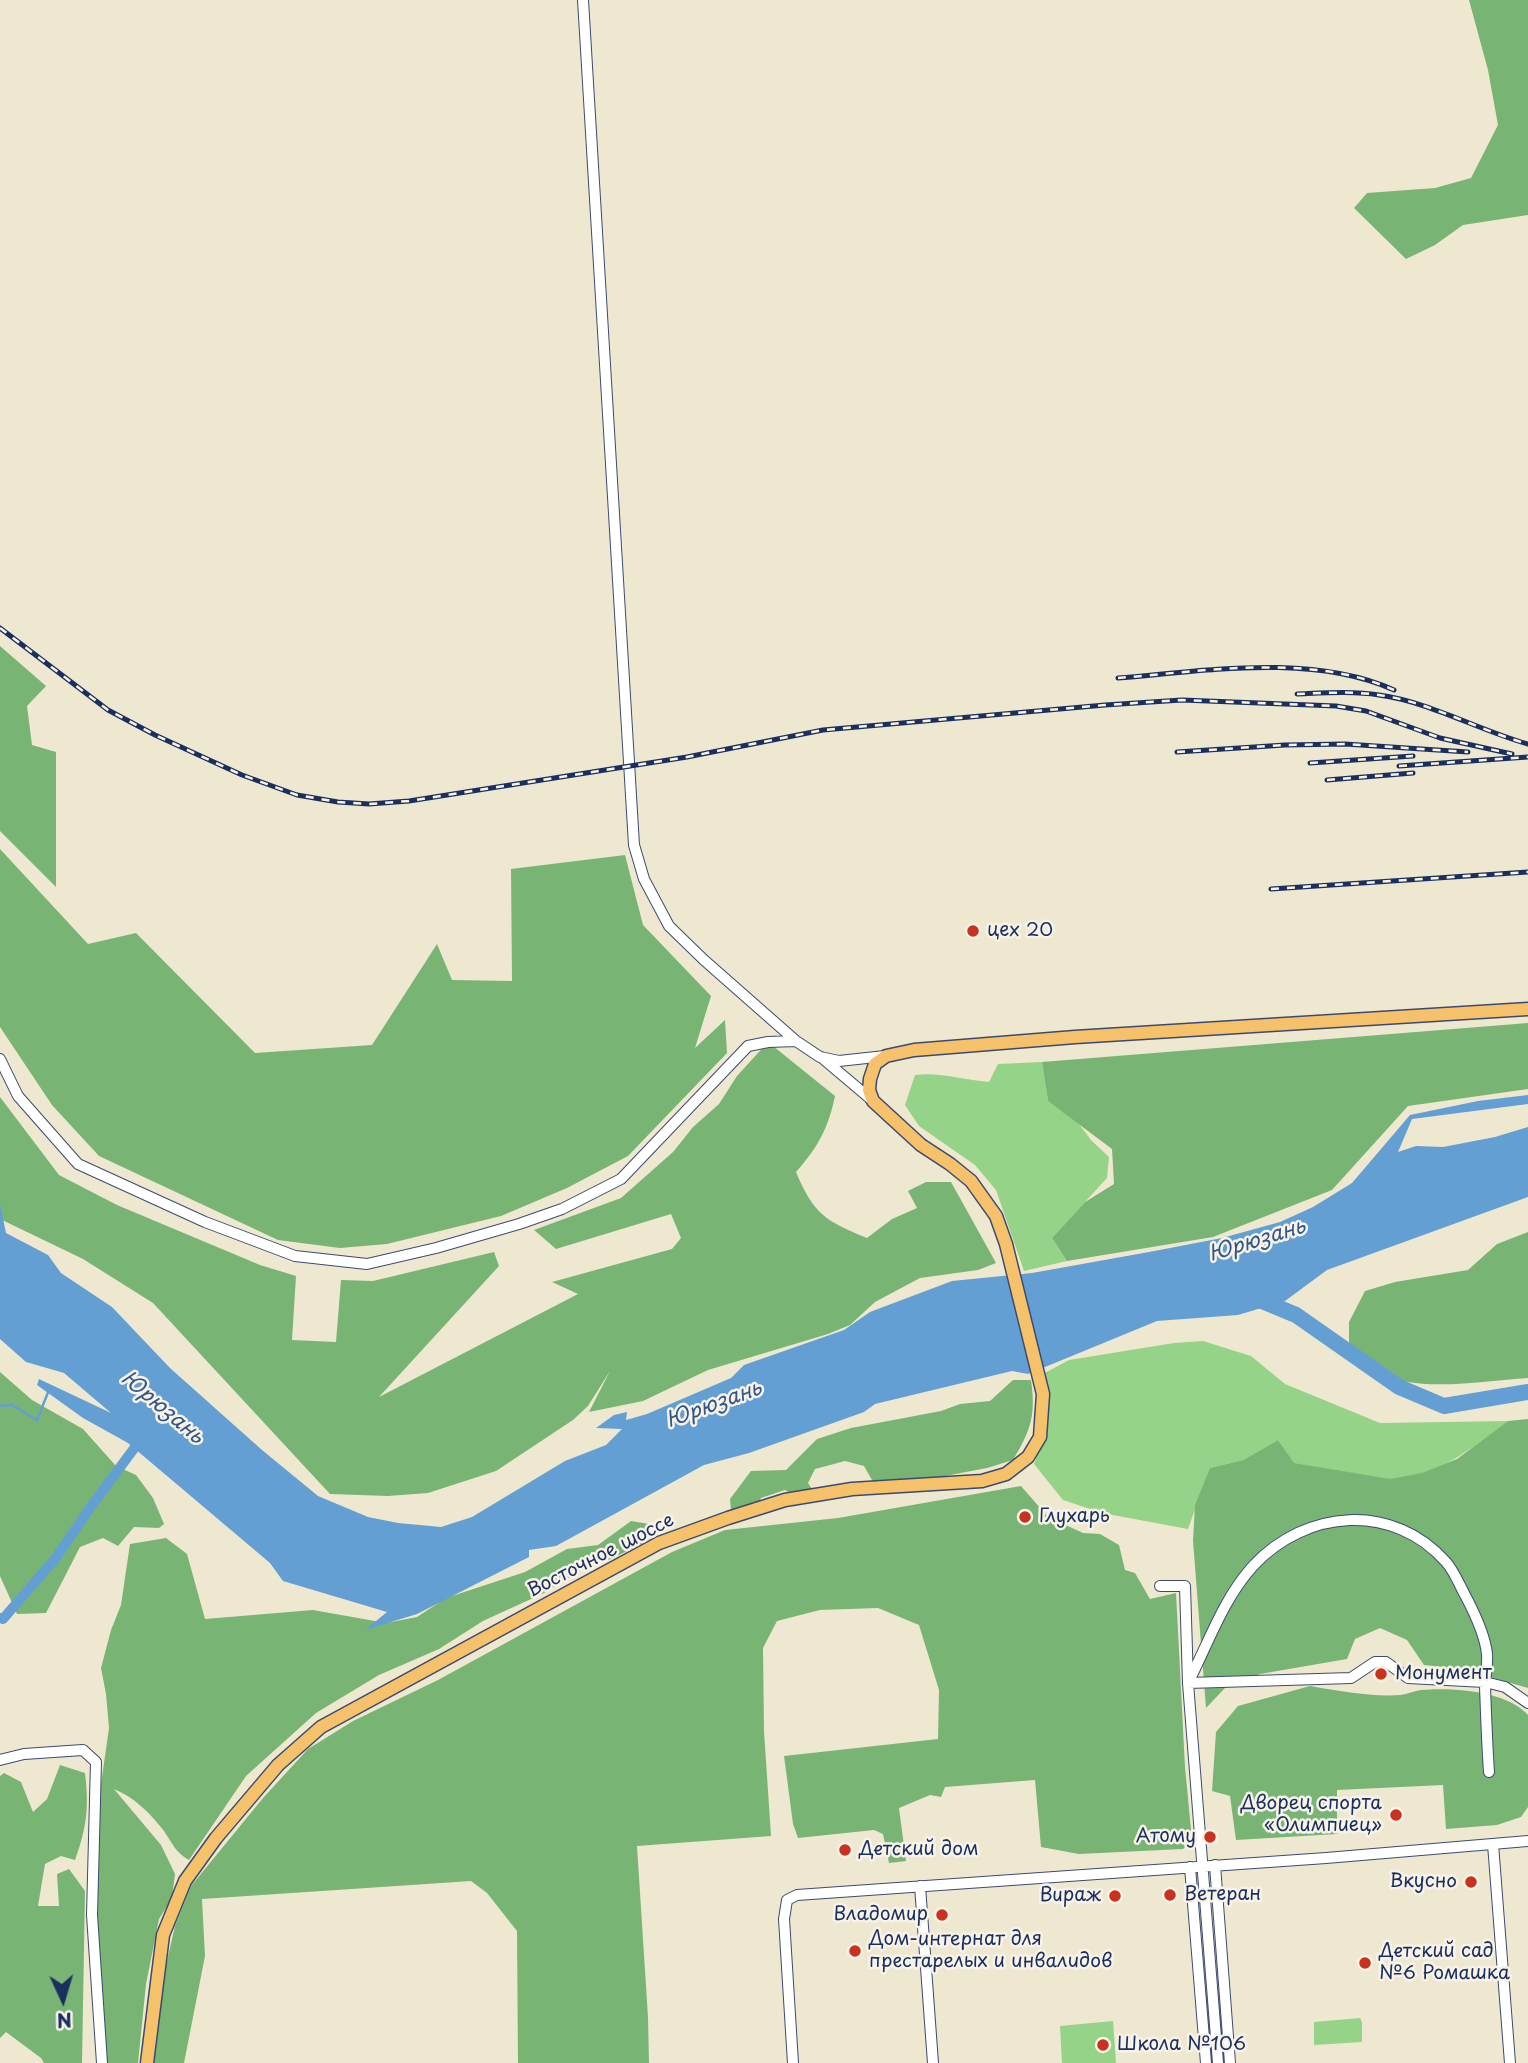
<!DOCTYPE html>
<html>
<head>
<meta charset="utf-8">
<style>
	body { margin:0 }
	#map { position:relative; width:1528px; height:2063px; overflow:hidden; background:#efe8d0; font-family:"Playpen Sans",sans-serif }
	canvas { display:block }
	.north { position:absolute; left:28px; top:1965px; width:70px; height:70px; -webkit-text-stroke:5px #f7f3e8; paint-order:stroke; rotate:176deg; font-size:19px; font-weight:700; line-height:28px; text-align:center; color:#1b2f5e }
	.north::after { content:''; display:block; margin:auto; width:24px; height:32px; background:#1b2f5e; clip-path:polygon(50% 0,100% 100%,50% 72%,0 100%) }
</style>
</head>
<body>
<div id="map">
<canvas width="1528" height="2063"></canvas>
<div class="north">N</div>
</div>
<script>
const ctx = document.querySelector('canvas').getContext('2d');
ctx.lineJoin = 'round';
function fill(path, color) { ctx.fillStyle = color; ctx.fill(path, 'evenodd'); }
function trace(path, color, width, dash) { ctx.strokeStyle = color; ctx.lineWidth = width; ctx.lineCap = dash ? 'butt' : 'round'; ctx.setLineDash(dash || []); ctx.stroke(path); }
function drawText(font, color, halo, rows, align = 'center') {
  ctx.font = font + ' "Playpen Sans",sans-serif'; ctx.lineWidth = 5; ctx.setLineDash([]); ctx.textBaseline = 'middle'; ctx.strokeStyle = halo; ctx.fillStyle = color; for (const [text, x, y, turn = 0] of rows) {
    ctx.save(); ctx.translate(x, y); ctx.rotate((+turn || 0) * Math.PI / 180); ctx.textAlign = isNaN(turn) ? turn : align; if (halo) ctx.strokeText(text, 0, 0); ctx.fillText(text, 0, 0); ctx.restore();
  }
}
const green = new Path2D(`
	M1042,1062L1048,1101L1076,1120L1091,1140L1109,1157L1107,1178L1052,1238L1067,1261L1024,1271L996,1190L975,1165L919,1126L905,1105L915,1075C940,1072 963,1080 989,1082L998,1064Z
	M1203,1341L1251,1356L1285,1384L1380,1423L1508,1421C1475,1446 1432,1481 1389,1479C1360,1478 1323,1468 1293,1463L1278,1440L1243,1460L1210,1468L1188,1529L1102,1513L1063,1500L1034,1464L1040,1448L1043,1374L1069,1360L1174,1343Z
	M1360,2018L1362,2022V2042L1314,2045V2022Z
	M1113,2021L1116,2063H1062L1060,2026Z`);
const forest = new Path2D(`
	M1469,0H1528V215L1463,225L1435,245L1406,259L1354,208L1367,193L1435,188L1471,178L1498,125L1488,70Z
	M0,646L46,686L27,706L32,745L56,752V887L0,831Z
	M0,849L88,944L136,933L255,1053L372,1045L437,944L452,980L512,981L511,869L625,855L643,925L711,996L695,1048L725,1020L727,1053L628,1156L567,1188L501,1216L387,1244L340,1248L278,1240L99,1156L52,1105L0,1027Z
	M1528,1023V1089L1408,1106L1332,1190L1213,1237L1067,1261L1052,1238L1085,1202L1114,1184L1112,1149L1048,1101L1042,1062Z
	M768,1042L835,1096C828,1129 818,1147 796,1172C814,1215 826,1221 867,1238L892,1219L917,1208L908,1191L926,1182H951L996,1263L978,1270L920,1278L875,1302L850,1325L828,1334L708,1370L643,1401L589,1412L610,1371L588,1406L573,1420L496,1471L428,1493L388,1496L330,1494L153,1303L83,1259L0,1219V1097L59,1175L117,1205L260,1265L296,1276L292,1340L336,1342L341,1280L373,1281L494,1252L499,1266L379,1397L578,1294L552,1282L672,1249L681,1238L671,1214L556,1249L534,1230L621,1198L673,1152L693,1127L719,1104L737,1076Z
	M1528,1232V1378C1479,1381 1418,1394 1372,1371C1364,1367 1357,1361 1349,1356V1322L1365,1291L1395,1282L1468,1270L1497,1244Z
	M0,1372L32,1400L83,1429L116,1466L136,1475L153,1498L164,1524L159,1528L134,1527L118,1546L103,1538L80,1547L46,1613L17,1614L0,1576Z
	M1013,1380H1031C1036,1415 1031,1430 1013,1460L987,1468L877,1489L864,1466L845,1461L815,1469L808,1483L816,1495L799,1498L785,1490L761,1498L758,1505L731,1510L730,1499L751,1471L786,1470L817,1439L851,1428L941,1411L960,1404L990,1401Z
	M1528,1419V1688L1462,1669L1424,1665L1407,1640L1380,1628L1355,1639L1347,1659L1260,1674L1225,1688L1206,1708L1193,1541L1195,1505L1210,1468L1243,1460L1278,1440L1294,1463L1390,1479L1422,1473L1457,1459L1508,1421Z
	M1021,1486L1048,1517L1083,1533L1100,1534L1119,1545L1125,1570L1135,1573L1150,1599L1176,1593L1185,1767L1192,1840L1183,1849L1079,1854L1041,1847L1035,1780L945,1787L941,1797L930,1795L899,1808L906,1861L889,1863L883,1834L874,1830L798,1838L793,1824L784,1756L938,1739L939,1690L919,1625L878,1608L820,1610L777,1621L763,1648L764,1731L771,1836L637,1846L648,2017L649,2063H518L517,1931L487,1893L471,1881L202,1899L205,1956L184,2063H153L164,1974L175,1926L191,1886L263,1798L308,1749L353,1721L438,1680L672,1552L725,1530L838,1518Z
	M631,1521L649,1524L645,1542L611,1559L589,1565L544,1593L483,1621L439,1649L379,1675L316,1713L246,1776L189,1860C176,1853 172,1843 164,1831C151,1814 134,1797 114,1789L161,1845L175,1874L172,1898L159,1919L146,1984L138,2063H96L99,1798L109,1728L106,1694L101,1668L111,1630L121,1605L130,1544L166,1538L187,1554L205,1619L313,1610L386,1623L417,1617L446,1598L525,1572L567,1549L598,1545Z
	M1310,1686C1339,1691 1371,1697 1400,1695C1408,1694 1414,1691 1421,1690C1452,1687 1508,1691 1528,1715V1807L1521,1817L1497,1825L1446,1829L1443,1785L1337,1790V1834L1236,1840L1230,1796L1212,1791L1216,1732L1238,1706Z
	M60,1765L85,1773C89,1807 87,1827 75,1860L61,1856L45,1864L38,1906H59L57,1874L69,1869L85,1891L82,2063H44L41,2058L6,2032L0,2038V1776L4,1773L21,1782L33,1812L47,1799Z`);
const water = new Path2D(`
	M1528,1095V1104L1412,1119L1398,1152L1416,1146L1443,1147L1495,1137L1528,1127V1197L1327,1270L1285,1301L1238,1315L1157,1321L1028,1374L1012,1371L875,1404L864,1412L749,1453L704,1465L556,1546L529,1550V1557L417,1614L365,1630L387,1612L283,1581L270,1563L128,1443L83,1418L37,1385L39,1379L111,1413L64,1373L26,1362L0,1339V1204L6,1233L48,1255L61,1273L112,1307L170,1368L262,1450L318,1496L368,1517L398,1523L441,1527L472,1517L565,1461L606,1445L622,1429L596,1428L614,1415L627,1412L626,1420L647,1414L731,1378L744,1365L844,1330L870,1312L952,1281L1032,1273L1149,1252L1222,1238L1280,1222L1313,1207L1352,1183L1410,1115L1478,1101Z`);
const stream = new Path2D(`
	M0,1406L12,1405L37,1420L49,1390`);
const canal = new Path2D(`
	M0,1618L3,1619L55,1559L90,1508L141,1439`);
const river = new Path2D(`
	M1255,1298L1296,1315L1399,1387L1444,1406L1528,1392`);
const minor = new Path2D(`
	M583,0L634,845L644,879L669,926L704,960L796,1041L820,1057L839,1061L885,1056
	M821,1057L873,1101
	M0,1059L18,1096L78,1164L205,1222L295,1256L367,1264L436,1248L519,1224L562,1209L621,1179L748,1046L768,1042L796,1041
	M1160,1586H1185L1188,1683L1218,2063
	M0,1760L24,1754L83,1750L96,1762L92,1915L102,2063
	M1489,1772C1487,1743 1486,1715 1485,1686C1485,1676 1488,1665 1487,1654C1485,1634 1474,1612 1465,1595C1459,1584 1454,1571 1446,1562C1393,1502 1306,1509 1253,1566C1223,1599 1208,1644 1188,1683L1351,1678L1375,1662H1386L1408,1678L1485,1682L1505,1687L1528,1703
	M1493,1844L1510,2063
	M1215,1865L1230,2063
	M1190,1867L1206,2063
	M920,1886L933,2063
	M793,2063L784,1919L787,1900L797,1895L1326,1858L1528,1841`);
const major = new Path2D(`
	M147,2063L163,1935L185,1881L216,1838L278,1765L321,1727L659,1543L728,1518L785,1500L852,1489L982,1481L1006,1474L1028,1457L1040,1437L1043,1394L1006,1244L996,1216L971,1181L950,1164L921,1145L873,1101L869,1090L870,1079L875,1064L886,1056L914,1050L1075,1037L1528,1009`);
const rail = new Path2D(`
	M0,628L108,710L155,735L242,775L297,795L338,802L369,804L409,801L687,757L823,730L1105,705L1182,700L1336,706L1366,711L1440,738L1512,754
	M1118,678C1205,671 1312,653 1394,690
	M1297,694C1324,693 1353,691 1379,695C1430,702 1478,730 1528,744
	M1177,752L1285,745L1345,744L1468,752
	M1310,763L1413,756
	M1399,766L1528,757
	M1327,780L1413,773
	M1271,889L1528,872`);
const markers = [
	[973,931,7,"#c8321e"],
	[1025,1517,7,"#c8321e"],
	[1381,1674,7,"#c8321e"],
	[1396,1815,7,"#c8321e"],
	[1210,1837,7,"#c8321e"],
	[845,1850,7,"#c8321e"],
	[1471,1882,7,"#c8321e"],
	[1170,1895,7,"#c8321e"],
	[1115,1896,7,"#c8321e"],
	[942,1915,7,"#c8321e"],
	[855,1951,7,"#c8321e"],
	[1365,1963,7,"#c8321e"],
	[1103,2045,7,"#c8321e"]
];
const poiNames = [
	["цех 20",987,931],
	["Глухарь",1039,1517],
	["Монумент",1395,1674],
	["Дворец спорта",1382,1804,"right"],
	["«Олимпиец»",1382,1826,"right"],
	["Атому",1196,1837,"right"],
	["Детский дом",859,1850],
	["Вкусно",1457,1882,"right"],
	["Ветеран",1184,1895],
	["Вираж",1101,1896,"right"],
	["Владомир",928,1915,"right"],
	["Дом-интернат для",869,1940],
	["престарелых и инвалидов",869,1962],
	["Детский сад",1379,1952],
	["№6 Ромашка",1379,1974],
	["Школа №106",1117,2045]
];
const streetNames = [
	["Восточное шоссе",601,1556,-27]
];
const waterNames = [
	["Юрюзань",1257,1241,-17],
	["Юрюзань",714,1405,-20],
	["Юрюзань",162,1408,40]
];
fill(green, '#95d388');
fill(forest, '#78b574');
fill(water, '#639fd3');
trace(stream, '#639fd3', 2.5);
trace(canal, '#639fd3', 10);
trace(river, '#639fd3', 16);
trace(minor, '#3b4b6f', 12);
trace(major, '#3b4b6f', 15);
trace(minor, '#fff', 10);
trace(major, '#f5c16b', 12);
trace(rail, '#1b2f5e', 5);
trace(rail, '#f7f3e8', 2.5, [8]);
for (const [x, y, r, color] of markers) { const dot = new Path2D(); dot.arc(x, y, r, 0, 2 * Math.PI); ctx.fillStyle = color; ctx.fill(dot); trace(dot, '#f7f3e8', 2.5); }
drawText('19px', '#1b2f5e', '#f7f3e8', poiNames, 'left');
drawText('19px', '#1b2f5e', '#f7f3e8', streetNames);
drawText('italic 21px', '#345687', '#f7f3e8', waterNames);
</script>
</body>
</html>
